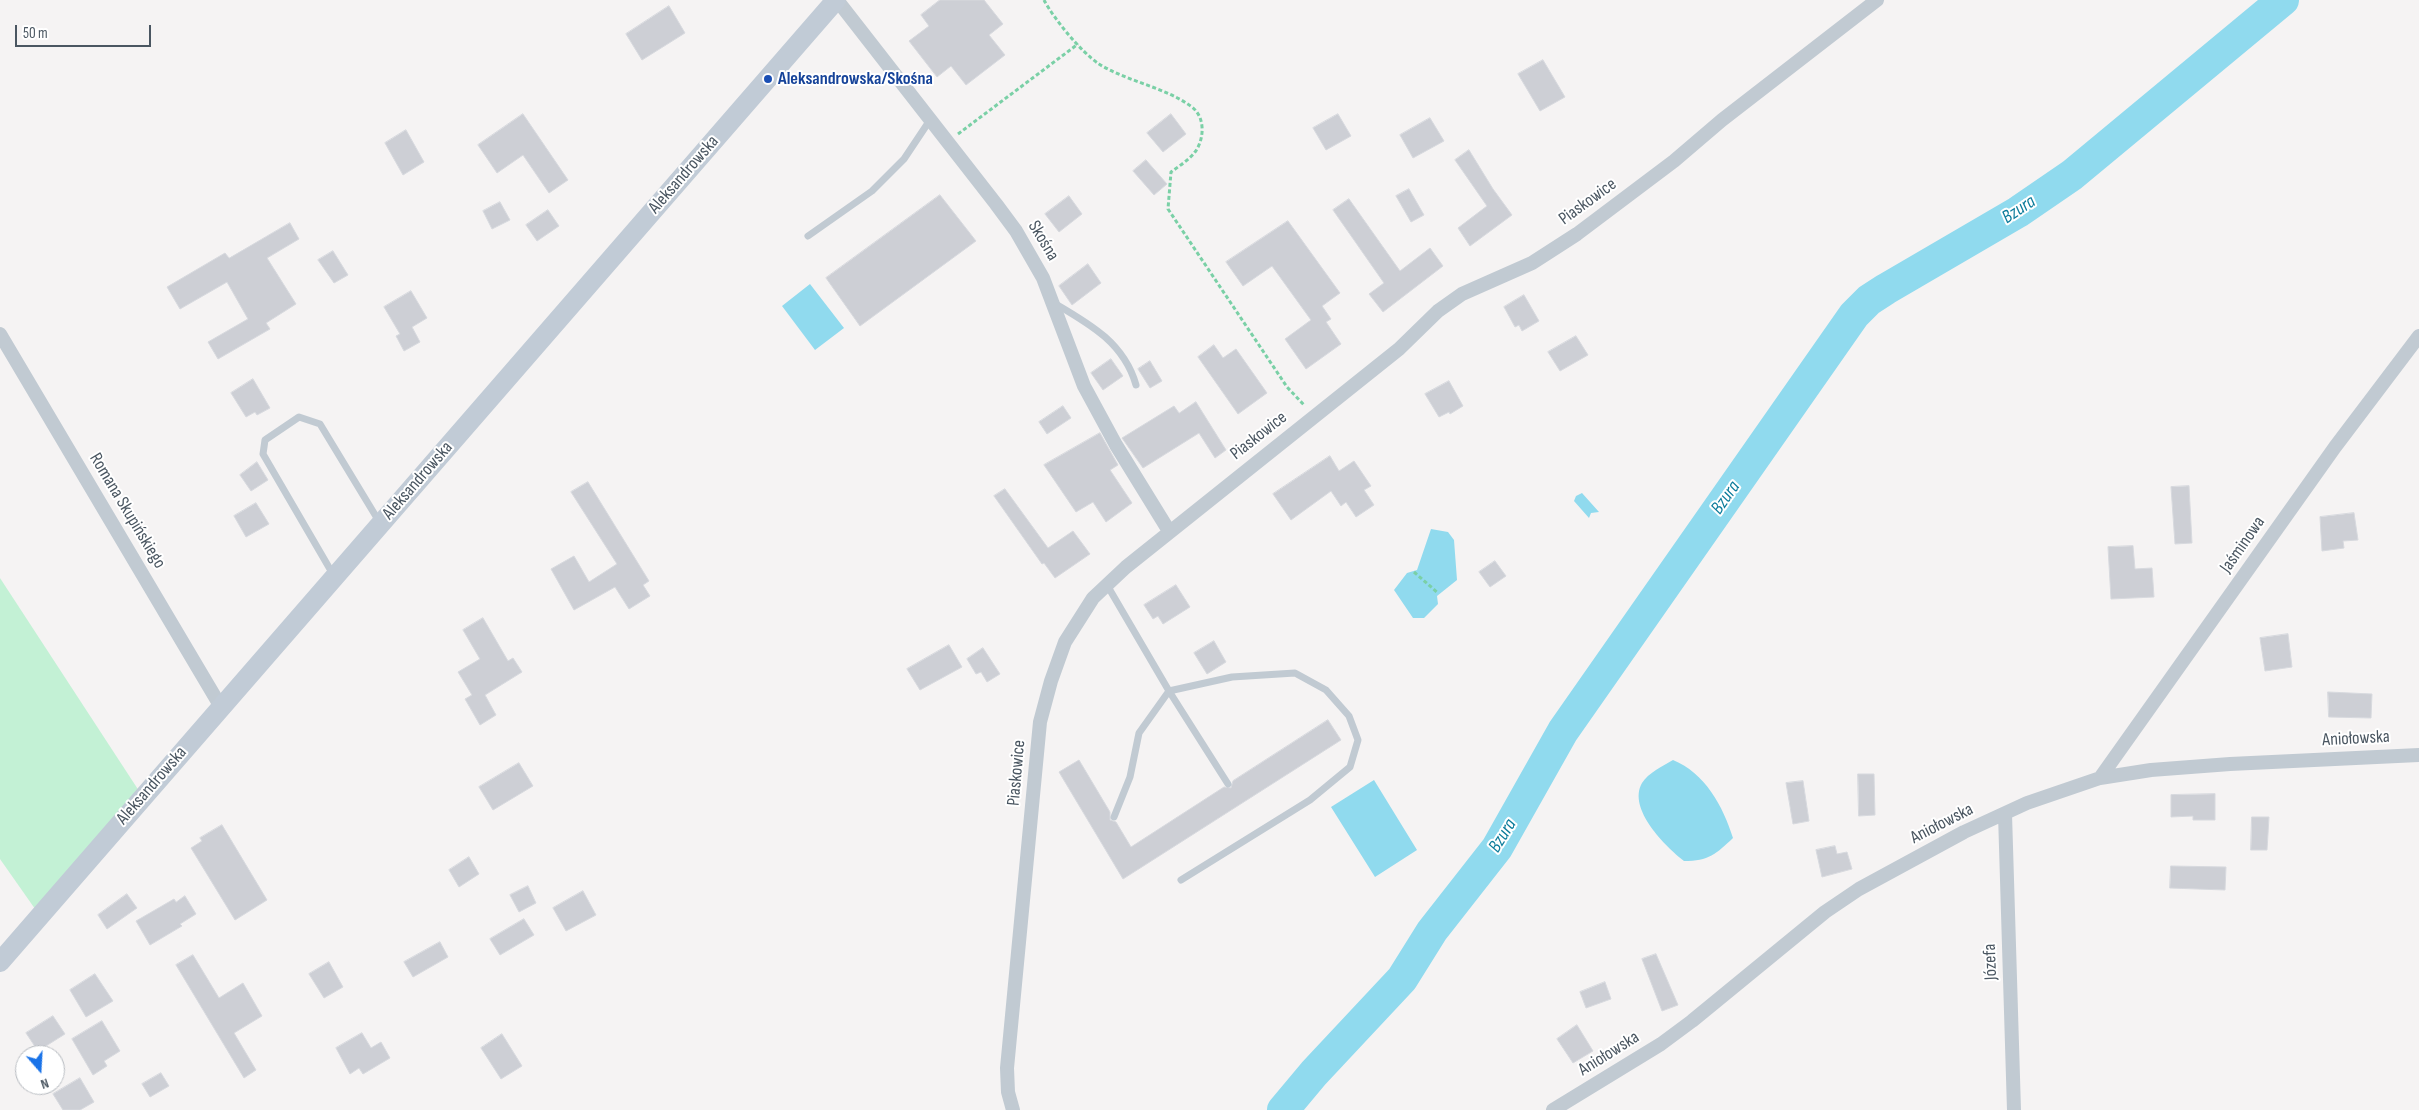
<!DOCTYPE html>
<html>
<head>
<meta charset="utf-8">
<style>
	body { margin:0 }
	#map { position:relative; width:2419px; height:1110px; overflow:hidden; background:#f5f3f3; font-family:"Sofia Sans Condensed",sans-serif }
	canvas { display:block }
	.north { position:absolute; left:15px; top:1045px; width:50px; height:50px; box-sizing:border-box; background:#fff; border:1px solid #b7bbc0; border-radius:50%; rotate:161deg; font-size:14px; font-weight:700; line-height:20px; text-align:center; color:#4a5661 }
	.north::after { content:''; display:block; margin:auto; width:18px; height:22px; background:#1a73e8; clip-path:polygon(50% 0,100% 100%,50% 72%,0 100%) }
	.scale { position:absolute; left:15px; top:25px; width:136px; height:22px; box-sizing:border-box; border:2px solid #4a5661; border-top:0; padding-left:6px; font-size:15px; line-height:18px; white-space:nowrap; color:#4a5661; -webkit-text-stroke:4px #fff; paint-order:stroke }
</style>
</head>
<body>
<div id="map">
<canvas width="2419" height="1110"></canvas>
<div class="north">N</div>
<div class="scale">50 m</div>
</div>
<script>
const ctx = document.querySelector('canvas').getContext('2d');
ctx.lineJoin = 'round';
function fill(path, color) { ctx.fillStyle = color; ctx.fill(path, 'evenodd'); }
function trace(path, color, width, dash) { ctx.strokeStyle = color; ctx.lineWidth = width; ctx.lineCap = dash ? 'butt' : 'round'; ctx.setLineDash(dash || []); ctx.stroke(path); }
function drawText(font, color, halo, rows, align = 'center') {
  ctx.font = font + ' "Sofia Sans Condensed",sans-serif'; ctx.lineWidth = 4; ctx.setLineDash([]); ctx.textBaseline = 'middle'; ctx.strokeStyle = halo; ctx.fillStyle = color; for (const [text, x, y, turn = 0] of rows) {
    ctx.save(); ctx.translate(x, y); ctx.rotate((+turn || 0) * Math.PI / 180); ctx.textAlign = isNaN(turn) ? turn : align; if (halo) ctx.strokeText(text, 0, 0); ctx.fillText(text, 0, 0); ctx.restore();
  }
}
const green = new Path2D(`
	M0,578L143,797L40,916L0,859Z`);
const water = new Path2D(`
	M810,284L844,328L815,350L782,306Z
	M1582,493L1599,512L1591,513L1589,518L1574,501L1576,496Z
	M1431,529L1448,532L1454,540L1457,580L1437,596L1438,604L1424,618H1413L1394,590L1407,573L1417,570Z
	M1673,760C1705,773 1723,806 1733,838C1716,854 1709,861 1684,861C1666,847 1627,809 1642,783C1648,773 1663,766 1673,760Z
	M1374,780L1417,850L1375,877L1331,807Z`);
const river = new Path2D(`
	M1283,1110L1314,1073L1402,979L1432,931L1497,848L1563,731L1854,315L1869,300L1886,289L2018,212L2072,175L2283,0`);
const building = new Path2D(`
	M940,0H984L1003,24L989,35L1005,55L966,85L951,66L937,77L909,41L929,26L921,15Z
	M669,6L685,33L642,60L626,34Z
	M1543,60L1565,97L1540,111L1518,74Z
	M523,114L568,180L549,193L523,155L497,173L478,145Z
	M1171,114L1186,134L1163,152L1147,133Z
	M1338,114L1351,136L1326,150L1313,128Z
	M1430,118L1444,141L1413,158L1400,135Z
	M406,130L424,162L403,175L385,143Z
	M1469,150L1493,189L1512,215L1470,246L1458,228L1487,206L1455,160Z
	M1146,160L1167,184L1154,195L1133,171Z
	M1409,189L1424,215L1411,222L1396,196Z
	M940,195L976,241L860,326L826,278Z
	M1069,196L1082,214L1059,232L1045,214Z
	M1349,199L1400,271L1430,248L1443,266L1383,312L1369,294L1384,283L1333,210Z
	M500,202L510,220L492,229L483,211Z
	M548,210L559,226L537,241L526,225Z
	M1288,221L1340,293L1322,306L1331,319L1326,322L1341,344L1306,369L1285,339L1311,320L1272,266L1243,286L1226,262Z
	M290,223L299,239L267,258L296,304L266,323L270,329L218,359L208,342L248,319L227,282L180,309L167,287L225,253L229,258Z
	M333,251L348,275L334,283L318,260Z
	M1088,264L1101,283L1072,305L1059,286Z
	M411,291L427,318L412,327L420,342L404,351L396,336L400,334L384,307Z
	M1524,295L1539,321L1522,331L1519,325L1515,327L1504,307Z
	M1576,336L1588,355L1560,371L1548,352Z
	M1214,345L1223,358L1236,349L1267,393L1238,414L1198,357Z
	M1111,359L1123,376L1103,390L1091,373Z
	M1150,361L1162,381L1150,388L1138,369Z
	M253,379L270,408L257,415L255,412L246,417L231,393Z
	M1449,381L1463,406L1450,414L1449,412L1439,417L1425,394Z
	M1196,402L1226,450L1215,458L1199,433L1143,468L1122,438L1174,406L1179,413Z
	M1063,406L1071,418L1047,434L1039,422Z
	M1100,433L1118,465L1110,470L1132,503L1106,522L1093,502L1076,512L1044,465Z
	M1330,456L1339,471L1354,461L1371,486L1364,490L1374,505L1356,517L1346,502L1341,506L1331,491L1291,520L1273,494Z
	M257,462L268,480L251,491L240,475Z
	M588,482L649,581L643,585L650,596L629,609L615,587L574,610L551,569L574,556L589,582L617,564L571,492Z
	M2189,486L2192,543L2175,544L2171,487Z
	M1005,489L1048,548L1073,531L1090,554L1055,578L1044,563L1042,564L994,496Z
	M256,503L269,524L246,537L234,516Z
	M2354,513L2358,540L2343,541L2344,548L2322,551L2320,517Z
	M2133,546L2135,569L2152,568L2154,597L2111,599L2108,547Z
	M1495,561L1506,576L1490,587L1479,572Z
	M1176,585L1190,607L1163,624L1158,616L1153,619L1144,605Z
	M483,618L508,661L513,658L522,672L485,695L496,715L480,725L465,699L472,695L458,672L480,659L463,630Z
	M2288,634L2292,667L2265,671L2260,638Z
	M1214,641L1226,662L1207,674L1194,653Z
	M949,645L962,667L920,690L907,669Z
	M983,648L1000,674L987,682L981,672L976,674L967,659Z
	M2328,692L2372,694L2371,718L2329,717Z
	M1328,720L1341,740L1123,879L1059,772L1079,760L1110,812V820L1116,822L1131,847L1224,787L1231,788L1233,781Z
	M519,763L533,786L493,810L479,787Z
	M1858,774H1874L1875,815L1859,816Z
	M1803,781L1809,821L1793,824L1786,783Z
	M2215,794V820H2193V816L2171,817V795Z
	M2252,817H2269L2267,850H2251Z
	M222,825L267,900L235,920L191,848L202,841L200,838Z
	M1835,846L1837,854L1847,852L1852,869L1822,877L1816,850Z
	M469,857L479,874L459,887L449,870Z
	M2171,866L2226,867L2225,890L2170,888Z
	M528,886L536,903L519,912L510,895Z
	M583,891L596,915L566,931L553,908Z
	M127,894L137,908L107,929L98,915Z
	M185,896L196,914L180,924L182,926L150,945L136,921L174,899L176,902Z
	M524,919L534,935L500,955L490,939Z
	M440,942L448,957L413,977L404,962Z
	M1656,954L1678,1005L1662,1011L1642,959Z
	M193,955L219,998L243,983L262,1016L234,1033L256,1070L244,1078L176,965Z
	M329,962L343,987L324,998L309,974Z
	M95,974L113,1001L86,1017L70,990Z
	M1605,982L1611,999L1586,1008L1580,992Z
	M53,1016L65,1034L38,1051L26,1033Z
	M102,1021L120,1051L104,1061L107,1066L93,1075L72,1039Z
	M1577,1025L1593,1051L1573,1063L1557,1039Z
	M362,1033L371,1048L381,1042L390,1058L363,1074L359,1068L350,1074L336,1048Z
	M502,1034L522,1066L501,1079L481,1048Z
	M161,1073L169,1086L150,1097L142,1084Z
	M80,1078L94,1102L80,1110H63L53,1094Z`);
const path = new Path2D(`
	M1044,0C1054,19 1081,52 1099,64C1128,82 1165,87 1192,107C1206,118 1204,140 1195,152C1189,160 1179,166 1171,172L1168,209L1287,387L1304,405
	M958,134L1078,44
	M1414,572L1438,593`);
const lane = new Path2D(`
	M808,236L872,191L904,159L930,120
	M1054,303C1090,324 1124,343 1136,385
	M334,576L263,454L265,440L299,417L320,424L380,523
	M1107,585L1169,691L1228,784
	M1114,817L1130,777L1139,733L1169,691L1232,677L1295,673L1326,690L1349,716L1358,740L1350,767L1310,800L1181,880`);
const street = new Path2D(`
	M837,0L996,204L1016,231L1043,278L1084,386L1116,445L1169,531
	M0,334L221,707
	M2100,778L2335,447L2419,336
	M2005,814L2014,1110
	M1013,1110L1008,1092L1007,1068L1040,722L1051,681L1065,642L1093,598L1126,567L1399,349L1438,311L1462,294L1532,263L1577,234L1674,161L1722,120L1877,0
	M1553,1110L1661,1044L1692,1021L1825,912L1859,889L1964,832L2027,803L2100,778L2151,770L2230,764L2419,755`);
const secondary = new Path2D(`
	M0,962L836,0`);
const markers = [
	[768,79,5,"#1a4fb4"]
];
const transitNames = [
	["Aleksandrowska/Skośna",778,79]
];
const streetNames = [
	["Aleksandrowska",684,175,-49],
	["Piaskowice",1588,202,-36],
	["Skośna",1043,241,59],
	["Piaskowice",1259,436,-38],
	["Aleksandrowska",418,481,-49],
	["Romana Skupińskiego",127,511,59],
	["Jaśminowa",2243,545,-55],
	["Aniołowska",2356,739,-3],
	["Piaskowice",1017,773,-85],
	["Aleksandrowska",152,786,-49],
	["Aniołowska",1942,824,-27],
	["Józefa",1991,962,-92],
	["Aniołowska",1609,1054,-32]
];
const waterNames = [
	["Bzura",2019,210,-33],
	["Bzura",1726,498,-55],
	["Bzura",1503,836,-58]
];
fill(green, '#c3f1d5');
fill(water, '#90daee');
trace(river, '#90daee', 32);
fill(building, '#cdcfd5');
trace(building, '#d7d9de', 1);
trace(path, '#7ad0a6', 3, [4, 2.5]);
trace(lane, '#c1cad2', 7);
trace(street, '#c1cad2', 14);
trace(secondary, '#c1cbd6', 20);
for (const [x, y, r, color] of markers) { const dot = new Path2D(); dot.arc(x, y, r, 0, 2 * Math.PI); ctx.fillStyle = color; ctx.fill(dot); trace(dot, '#fff', 2); }
drawText('bold 18px', '#164399', '#fff', transitNames, 'left');
drawText('18px', '#4a5661', '#fff', streetNames);
drawText('italic 19px', '#0c7c9b', '#fff', waterNames);
</script>
</body>
</html>
